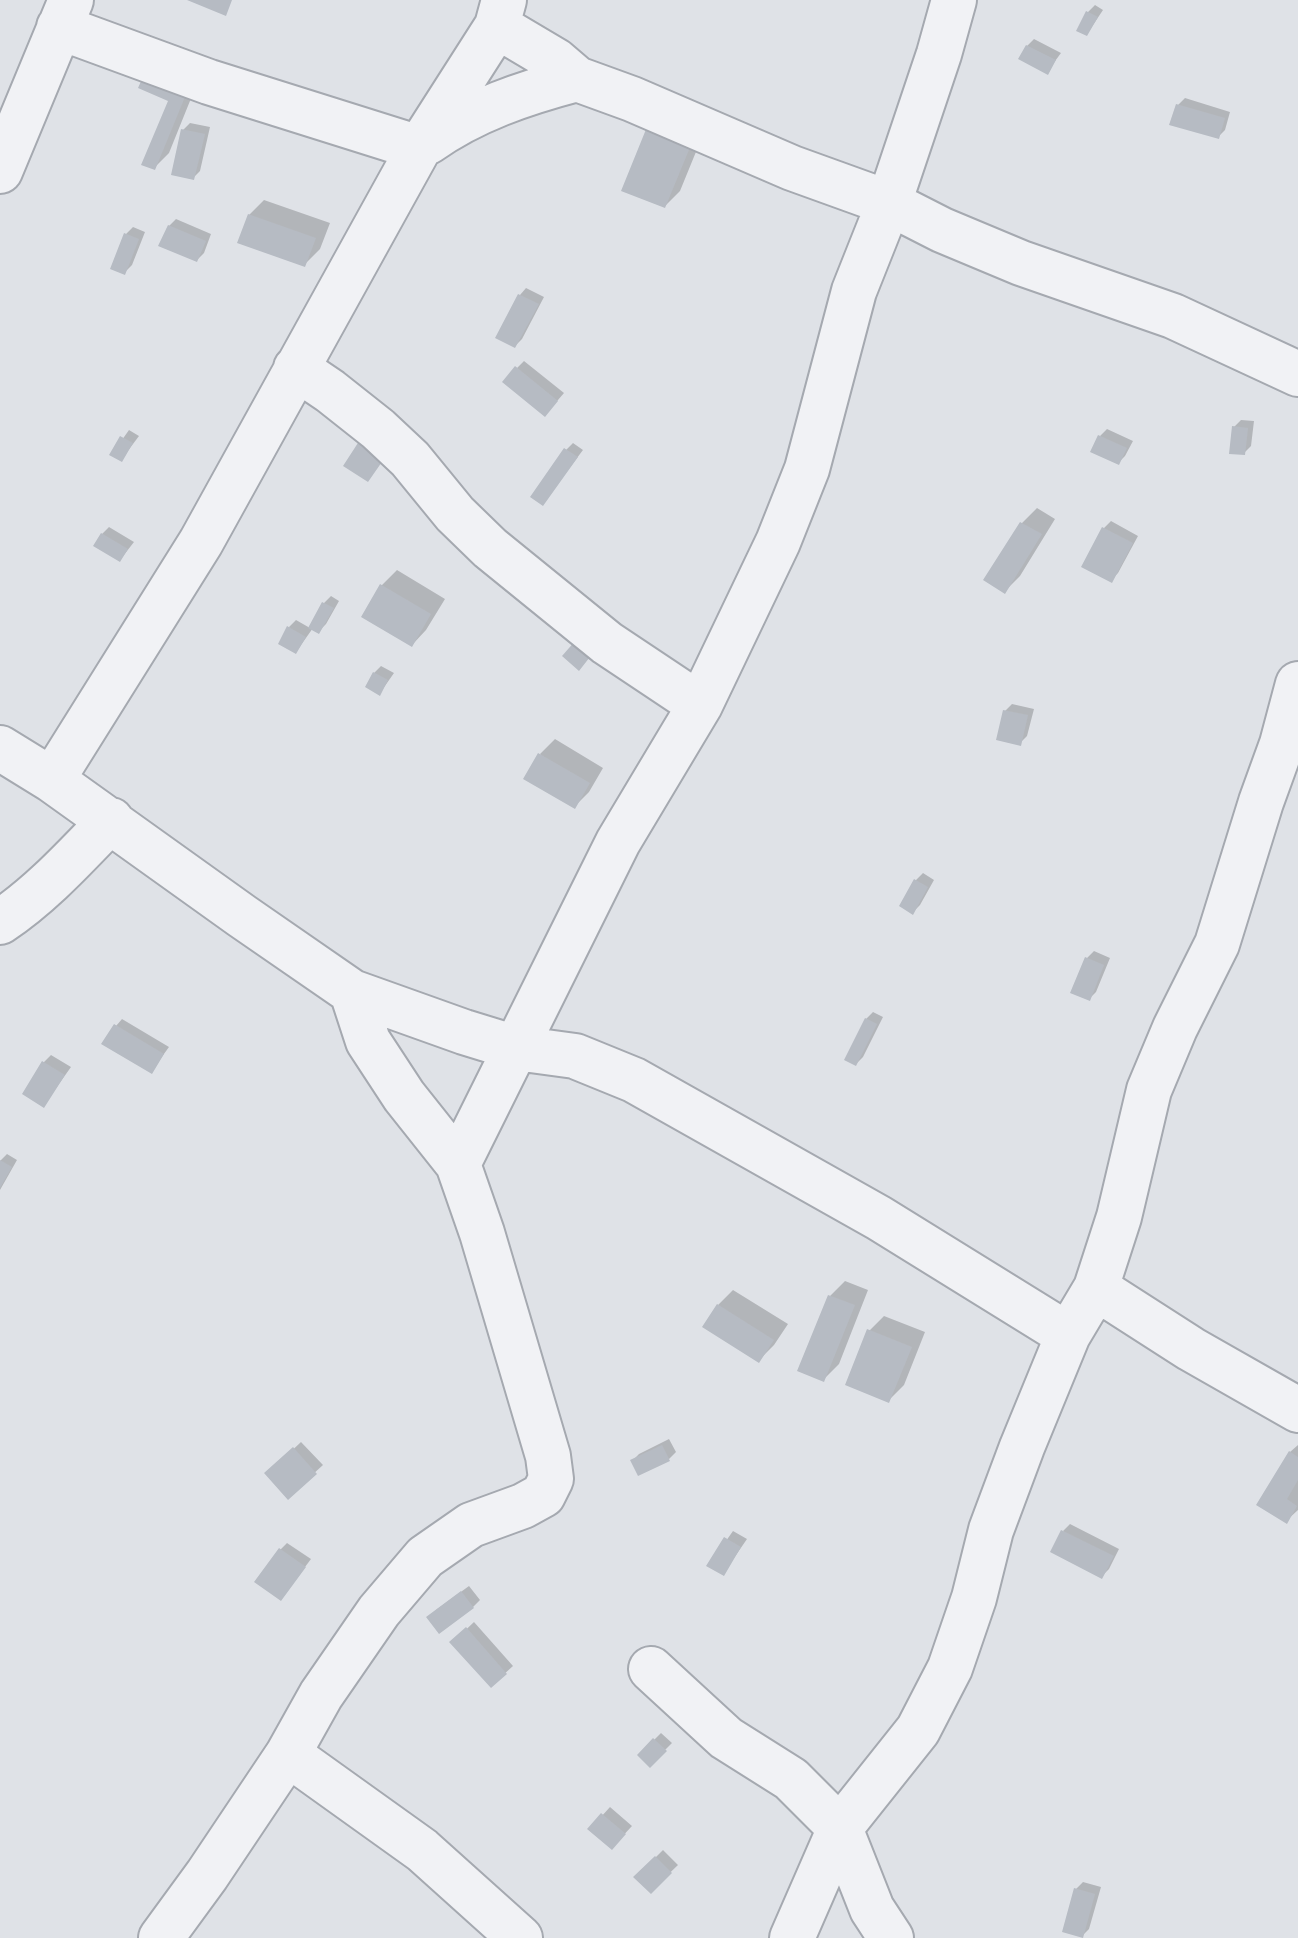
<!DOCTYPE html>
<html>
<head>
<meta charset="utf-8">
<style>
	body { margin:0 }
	canvas { display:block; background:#dfe2e7 }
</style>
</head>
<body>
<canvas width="1298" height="1938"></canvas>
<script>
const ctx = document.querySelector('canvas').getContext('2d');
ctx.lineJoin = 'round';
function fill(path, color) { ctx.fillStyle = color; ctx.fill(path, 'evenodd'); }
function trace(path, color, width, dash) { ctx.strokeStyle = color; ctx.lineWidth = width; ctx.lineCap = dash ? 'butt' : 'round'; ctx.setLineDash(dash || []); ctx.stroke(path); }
const shadow = new Path2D(`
	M1095,5L1103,10L1087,34L1088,12Z
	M1034,39L1061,53L1047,72L1027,46Z
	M194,91L169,153L154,168L170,100Z
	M1185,98L1230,112L1225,130L1218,137L1178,105Z
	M667,104L709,120L680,191L665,206Z
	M190,123L210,127L200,171L193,178L183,130Z
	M264,200L330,223L320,249L305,264L249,215Z
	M176,219L211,234L204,253L197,260L169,226Z
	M133,227L145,232L132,265L125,272L112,268L126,234Z
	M526,288L544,297L522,339L515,346L520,295Z
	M524,361L564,393L552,407L517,368Z
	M1241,420L1254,421L1251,446L1244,453L1234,427Z
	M1107,429L1133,441L1125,456L1118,463L1100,436Z
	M129,430L139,436L121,460L112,454Z
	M573,443L583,450L543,503L566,450Z
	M1037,508L1055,519L1020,576L1005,591L986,580L1022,523Z
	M1111,521L1138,536L1118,573L1111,580L1104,528Z
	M109,527L134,542L120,560L102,534Z
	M397,570L445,599L426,630L412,645L364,616L382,585Z
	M331,596L339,601L326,624L319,631L313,628L296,652L289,627L296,620L310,628L324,603Z
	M381,666L394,673L380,693L374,673Z
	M1012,704L1034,709L1027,736L1020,743L1005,711Z
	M555,739L603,768L589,792L574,807L540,754Z
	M923,873L934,880L920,905L913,912L916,880Z
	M1094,951L1110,958L1096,992L1089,999L1087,958Z
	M873,1012L883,1017L863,1057L856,1064L866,1019Z
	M122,1019L169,1047L151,1072L116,1026Z
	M51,1055L71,1067L44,1105V1062Z
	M7,1154L17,1160L0,1190V1161Z
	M845,1281L868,1290L839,1364L824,1379L830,1296Z
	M733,1290L788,1324L774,1345L759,1360L718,1305Z
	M884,1316L925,1332L904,1385L889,1400L869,1331Z
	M669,1439L676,1452L669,1459L632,1461L639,1454Z
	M301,1442L323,1465L288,1497L267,1474Z
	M1298,1445V1510L1286,1521L1259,1505L1290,1452Z
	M1070,1524L1119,1549L1109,1569L1102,1576L1063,1531Z
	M733,1531L747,1539L723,1574L709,1565Z
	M287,1543L311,1559L287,1591L280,1550Z
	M469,1586L480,1600L473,1607L436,1610Z
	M474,1622L513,1666L491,1686L452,1643Z
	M661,1733L672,1743L650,1765L639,1755Z
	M610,1807L632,1826L619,1840L590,1829Z
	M663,1850L678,1865L651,1891L636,1877Z
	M1083,1882L1101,1887L1089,1929L1082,1936L1076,1889Z`);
const building = new Path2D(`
	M187,0H232L226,16Z
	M1086,11L1098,17L1087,36L1076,31Z
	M1026,45L1056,60L1048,75L1018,59Z
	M146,70L189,87L155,170L141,165L168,101L138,88Z
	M1176,104L1225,118L1219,139L1169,125Z
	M651,117L695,135L665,208L621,191Z
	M181,129L205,134L194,180L171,175Z
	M248,214L316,238L305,267L237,243Z
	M168,225L206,241L197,262L158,246Z
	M124,233L139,239L125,275L110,269Z
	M518,294L539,304L515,348L495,338Z
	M515,366L558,401L545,417L502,382Z
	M1232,426L1248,428L1245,455L1229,454Z
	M367,429L393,446L368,482L343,466Z
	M1098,435L1127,448L1119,465L1090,452Z
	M120,436L133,443L122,462L109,455Z
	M564,448L578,457L543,506L530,497Z
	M1020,522L1042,534L1005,594L983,580Z
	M1102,527L1133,543L1112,583L1081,567Z
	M101,533L128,549L120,562L93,546Z
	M380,584L431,614L412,647L361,617Z
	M322,602L334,608L319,634L308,628Z
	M287,626L306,637L296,654L278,644Z
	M576,640L593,653L579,671L562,656Z
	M373,672L388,680L380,696L365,687Z
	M1003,710L1028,715L1021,746L996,740Z
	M538,753L590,783L575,809L523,779Z
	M914,879L928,887L913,915L899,906Z
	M1085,957L1104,965L1090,1001L1070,993Z
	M865,1018L877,1024L856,1066L844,1060Z
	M114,1024L164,1054L152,1074L101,1044Z
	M42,1061L65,1075L44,1108L22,1094Z
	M0,1160L12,1167L0,1188Z
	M828,1295L855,1305L824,1382L797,1371Z
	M717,1304L774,1340L759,1363L702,1327Z
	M867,1329L912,1347L889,1403L845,1385Z
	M662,1445L670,1461L638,1476L630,1460Z
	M293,1447L317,1474L288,1500L264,1473Z
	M1289,1451L1298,1457V1480L1287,1499L1297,1506L1287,1524L1256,1505Z
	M1061,1530L1114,1556L1102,1579L1050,1552Z
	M724,1537L741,1547L724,1576L706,1566Z
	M279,1548L306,1567L281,1601L254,1582Z
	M461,1591L474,1608L439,1634L426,1617Z
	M466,1627L507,1674L491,1688L449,1642Z
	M653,1738L667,1751L650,1768L637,1755Z
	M601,1813L626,1834L612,1850L587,1829Z
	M655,1856L672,1873L651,1894L633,1877Z
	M1074,1888L1095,1894L1083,1938L1062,1932Z`);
const minor = new Path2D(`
	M497,26L556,61L577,79L632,99L792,168L889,203L942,230L1021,263L1173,316L1298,374
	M59,27L209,82L419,148
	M428,142C473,110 524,93 577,79
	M0,171L71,0
	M296,368L330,391L378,429L410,459L455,514L490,548L607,643L700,705
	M0,748L52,780L242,916L352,992L464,1032L516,1048L575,1056L634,1080L879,1218L1068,1335
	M52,780L201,542L419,148L497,26L504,0
	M0,922C42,894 76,856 111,820
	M458,1164L618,842L700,705L778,542L807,469L854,291L889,203L939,54L954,0
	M1096,1288L1191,1349L1298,1410
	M651,1669L726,1738L791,1779L840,1828L872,1909L891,1938
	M288,1754L422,1850L520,1938
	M161,1938L207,1875L288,1754L321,1695L379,1611L425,1557L471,1525L523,1506L543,1495L551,1479L548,1456L482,1233L458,1164L404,1096L368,1041L352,992
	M792,1938L840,1828L918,1730L950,1668L974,1598L991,1530L1022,1447L1068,1335L1096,1288L1119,1217L1149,1090L1175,1028L1217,944L1261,802L1282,744L1298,684`);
fill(shadow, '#0003');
fill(building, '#b6bbc3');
trace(minor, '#a5a9b0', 48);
trace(minor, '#f1f2f5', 44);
</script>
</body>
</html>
